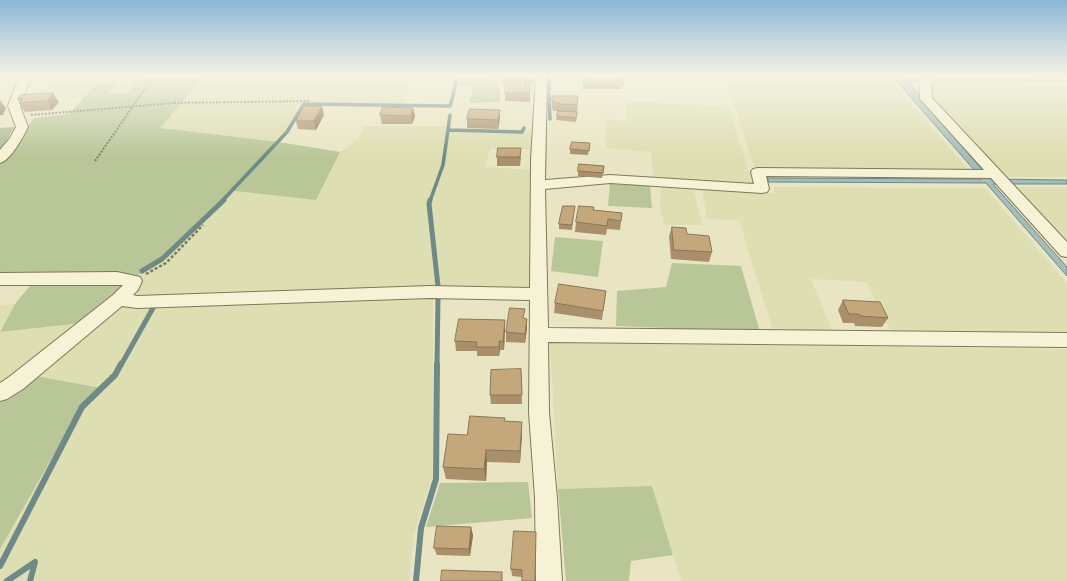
<!DOCTYPE html>
<html>
<head>
<meta charset="utf-8">
<style>
	body { margin:0 }
	canvas { display:block; background:#e9e5c3 }
</style>
</head>
<body>
<canvas width="1067" height="581"></canvas>
<script>
const ctx = document.querySelector('canvas').getContext('2d');
ctx.lineJoin = 'round';
function fill(path, color) { ctx.fillStyle = color; ctx.fill(path, 'evenodd'); }
function trace(path, color, width, dash) { ctx.strokeStyle = color; ctx.lineWidth = width; ctx.lineCap = dash ? 'butt' : 'round'; ctx.setLineDash(dash || []); ctx.stroke(path); }
const farmland = new Path2D(`
	M33,76H140L129,93L109,94L116,83L98,82L84,98H39L46,85L26,86Z
	M195,76H415L403,104L304,103L279,142L159,128L201,80Z
	M724,76H888L969,171L755,169Z
	M938,79H1067V177H1003L931,99L930,82Z
	M626,101L729,107L753,186L654,179L651,152L606,148V119L626,121Z
	M363,126H446V131L532,133L534,150L490,149L485,167L532,170L531,288L137,295V276L166,259L235,191L316,200L340,152L358,140Z
	M661,184L693,187L702,225H664L660,208Z
	M774,187L985,188L1067,283V334L891,332L866,282L811,279L833,333L773,331L739,220L707,219L702,189L774,193Z
	M1012,187H1067V245Z
	M433,296V476L414,534L409,581H0V549L81,407L101,388L30,375L114,306Z
	M15,304L0,330V305Z
	M82,323L0,389V332Z
	M550,343L1067,349V581H681L652,486L558,489Z`);
const green = new Path2D(`
	M140,76H196L201,80L160,128L279,142L340,152L316,200L235,191L166,259L137,276L0,275V147L14,145L34,118L69,114L98,82L116,83L109,94L129,93Z
	M458,76H489V79L500,86V102L469,103L474,86H458Z
	M610,184L650,186L652,208L608,206Z
	M555,237L603,241L598,277L551,271Z
	M672,263L741,266L760,332L616,326L617,291L666,287Z
	M33,282L125,284L120,293L82,323L0,332L15,304Z
	M30,375L101,388L81,407L0,549V397Z
	M528,482L532,518L426,527L440,483Z
	M652,486L673,555L631,561L629,581H566L558,489Z`);
const cemetery = new Path2D(`
	M14,127L3,147H0V128Z`);
const water = new Path2D(`
	M922,76L919,80L909,83L990,179L1067,180V184H993L1067,267V276L986,183L769,182L767,178L982,179L893,77Z`);
const streamFar2 = new Path2D(`
	M549,76V90
	M549,94L550,119
	M448,130L450,115
	M222,201L287,132L304,104L450,106L456,84V76
	M430,201L443,165L448,130L522,132L524,128`);
const streamFar1 = new Path2D(`
	M430,200L429,204L438,286
	M142,271L162,259L224,200
	M121,365L153,308
	M437,365L438,298`);
const stream = new Path2D(`
	M0,566L82,407L115,375L121,364
	M7,581L35,562L30,581
	M416,581L421,528L436,479L437,364`);
const pathFar1 = new Path2D(`
	M31,115L174,103L310,101
	M95,161L154,76`);
const path = new Path2D(`
	M146,274L166,263L203,225`);
const street = new Path2D(`
	M23,76H34L28,85L20,106L28,127C23,137 11,160 0,163V150L10,138L16,127L8,106L16,85Z
	M536,76H547L545,180L610,175L754,184L751,172L753,169L758,168L984,170L922,101L920,99L919,81L928,76H1067V80L938,79L931,83L932,98L1067,242V257L1061,256L991,178L766,176L769,189L767,192L762,193L610,183L545,189L548,328L1067,333V347L548,342L549,412L557,498L562,581H536L535,498L529,412L530,300L430,298L137,308L122,306L23,389L7,399L0,401V383L9,377L113,295L123,285H0V273L117,272L140,277L142,281L138,290L133,295L137,296L430,286L530,288L531,160Z`);
const wall = new Path2D(`
	M491,76H500V79H492Z
	M502,76H523L522,84H502Z
	M524,76H533V85H524Z
	M583,76H625V78L624,87H621V89H583Z
	M530,86V102L505,101V93Z
	M21,95L59,102L52,110L25,112L19,103V102L17,99Z
	M578,96L577,116L576,122L556,120L558,111H553V109H552V100Z
	M413,108L415,116L412,124H382L380,115Z
	M324,115L316,130L298,129L296,121Z
	M500,118L498,129L467,128V119Z
	M590,143L588,155L570,154V149Z
	M497,157H521L520,166H497Z
	M604,166L602,178L578,176V171Z
	M593,210L622,213L620,230L607,229L606,235L575,232L576,222Z
	M574,211L572,230L559,229V224Z
	M672,227L712,252L709,262L671,259L669,236Z
	M606,291L602,320L554,313L555,303Z
	M843,300L888,318L882,327L855,326L854,323H843L838,310Z
	M525,319L527,328L525,343L506,342V332Z
	M505,329L504,350H500L499,356H477V351H456L455,341Z
	M521,369L522,404H491L490,395Z
	M505,421L522,434L520,463L487,462L486,481L446,479L443,467L467,435Z
	M536,532L522,577L512,576L511,569Z
	M473,535L470,556L437,555L434,548Z`);
const shadedWall = new Path2D(`
	M53,93L59,102L52,110L47,101Z
	M0,100L6,108L3,115H0Z
	M322,106L324,115L316,130L314,121Z
	M413,108L415,116L412,124L411,116Z
	M500,110V118L498,129V120Z
	M527,319V328L525,343V334Z
	M505,320V329L504,350L503,341Z
	M499,341L500,350L499,356Z
	M522,422V434L520,463V451Z
	M486,450L487,462L486,481L484,469Z
	M471,527L473,535L470,556L469,549Z`);
const building = new Path2D(`
	M524,76H533V81H524Z
	M583,76H625V78H621L622,81L584,80Z
	M506,84L530,86V93H505Z
	M53,93L47,101L19,103L23,99H17L21,95Z
	M553,96H578L577,105L559,104V103L553,102L554,100H552Z
	M304,106H322L314,121H296Z
	M383,107L413,108L411,116L380,115Z
	M470,109L500,110L498,120L467,119Z
	M558,111L577,112L576,118L557,116Z
	M572,142L590,143L589,151L570,149Z
	M498,148H521L520,157H497Z
	M579,164L604,166L603,173L578,171Z
	M563,206H575L572,225L559,224Z
	M579,206L594,207L593,210L622,213L621,221L608,219L607,226L576,222Z
	M672,227L686,228L687,234L709,236L712,252L674,250Z
	M559,284L606,291L603,311L555,303Z
	M843,300L880,302L888,318L861,316L859,314H849Z
	M510,308L525,309L523,318L527,319L525,334L506,332Z
	M459,319L505,320L503,341H499V347H476L477,342L455,341Z
	M521,369L522,395H490L491,370Z
	M470,416L505,418L504,421L522,422L520,451L486,450L484,469L443,467L448,434L467,435Z
	M437,526L471,527L469,549L434,548Z
	M514,531L536,532L535,581H522V570L511,569Z
	M442,570L502,572V581H441Z`);
fill(farmland, '#dddeb1');
fill(green, '#b8c698');
fill(cemetery, '#b0bb96');
fill(water, '#a4bcba');
trace(water, '#6d8988', 1);
trace(streamFar2, '#6d8988', 3.5);
trace(streamFar1, '#6d8988', 5);
trace(stream, '#6d8988', 6);
trace(street, '#81775b', 2);
trace(pathFar1, '#81775b', 2, [2, 1.5]);
trace(path, '#81775b', 2.5, [3, 2]);
fill(street, '#f5f2d5');
fill(wall, '#a9906b');
fill(shadedWall, '#897657');
fill(building, '#c4a87c');
trace(building, '#897657', 1);
const sky = ctx.createLinearGradient(0, 0, 0, 157);
sky.addColorStop(0, '#8db7d6');
sky.addColorStop(0.48, '#f5f3e4');
sky.addColorStop(1, '#f5f3e400');
ctx.fillStyle = sky;
ctx.fillRect(0, 0, 1067, 157);
</script>
</body>
</html>
